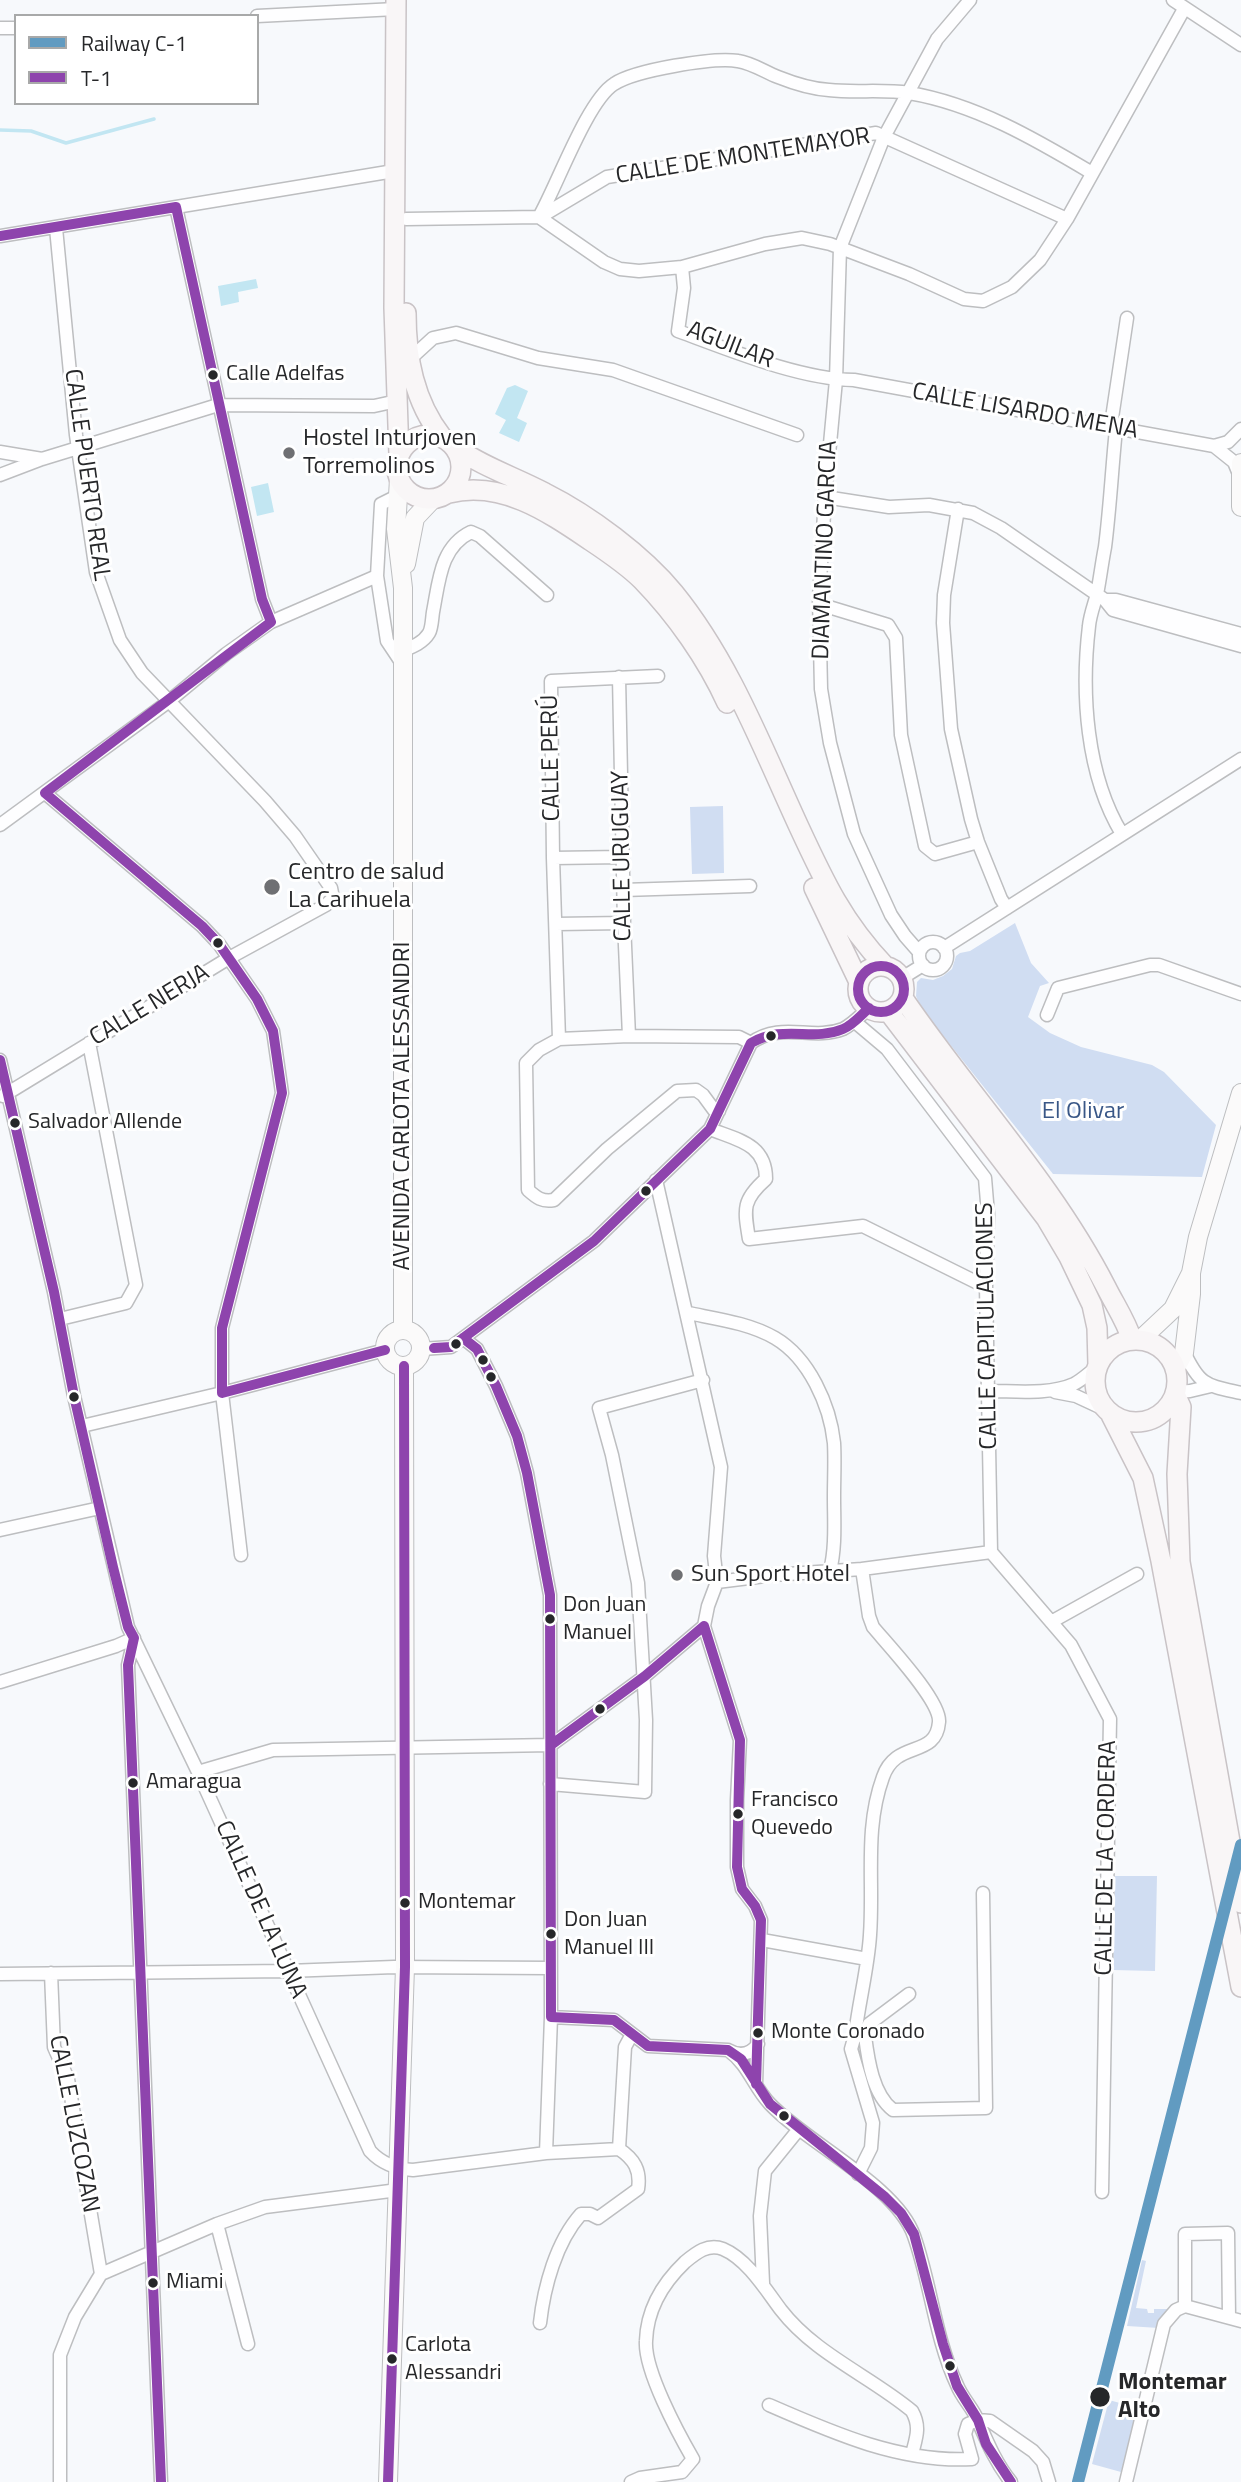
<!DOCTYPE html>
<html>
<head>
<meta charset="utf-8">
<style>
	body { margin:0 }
	#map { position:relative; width:1241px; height:2482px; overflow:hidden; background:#f7f9fc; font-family:"Titillium Web",sans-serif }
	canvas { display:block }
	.legend { position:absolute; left:14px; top:14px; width:245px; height:91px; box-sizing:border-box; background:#fff; border:2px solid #a8a9a9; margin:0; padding:9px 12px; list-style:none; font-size:21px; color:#262729 }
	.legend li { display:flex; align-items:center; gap:14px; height:35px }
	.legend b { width:35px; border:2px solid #a8a9a9 }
</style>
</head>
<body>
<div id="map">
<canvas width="1241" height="2482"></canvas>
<ul class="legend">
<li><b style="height:9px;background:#619bc1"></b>Railway C-1</li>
<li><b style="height:9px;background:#8e44ad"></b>T-1</li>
</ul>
</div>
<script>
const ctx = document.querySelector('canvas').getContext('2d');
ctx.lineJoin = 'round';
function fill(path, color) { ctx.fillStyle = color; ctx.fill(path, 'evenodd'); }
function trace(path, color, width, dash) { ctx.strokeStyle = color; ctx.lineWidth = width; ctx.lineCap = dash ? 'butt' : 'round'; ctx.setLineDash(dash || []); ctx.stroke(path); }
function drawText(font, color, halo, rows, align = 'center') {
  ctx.font = font + ' "Titillium Web",sans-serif'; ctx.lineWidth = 6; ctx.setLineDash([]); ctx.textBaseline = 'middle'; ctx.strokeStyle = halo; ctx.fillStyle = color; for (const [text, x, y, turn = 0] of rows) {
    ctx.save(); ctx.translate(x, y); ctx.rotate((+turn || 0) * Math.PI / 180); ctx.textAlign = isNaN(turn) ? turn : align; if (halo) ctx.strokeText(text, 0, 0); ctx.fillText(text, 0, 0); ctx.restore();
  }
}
const green = new Path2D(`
	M723,806L724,873L692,874L690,807Z
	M1015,923L1031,963L1049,983L1040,986L1028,1017L1050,1033L1081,1047L1152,1065L1164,1072L1216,1125L1202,1177L1053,1174L921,1008L916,996L917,982L921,978L933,980L943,976L952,969L956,956L960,953L970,951Z
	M1115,1876H1157L1155,1971L1113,1970Z
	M1142,2260L1146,2261L1136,2308L1147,2309L1148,2313H1154V2309H1170L1159,2328L1127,2326Z
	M1109,2400L1138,2408L1121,2472L1092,2464Z`);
const water = new Path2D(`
	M256,279L258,288L238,292L239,302L221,306L218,286Z
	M515,385L528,391L517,418L527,423L519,442L499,433L506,420L495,414L507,388Z
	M268,483L274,512L257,516L251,487Z`);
const stream = new Path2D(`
	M0,130L31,131L66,143L154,119`);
const street = new Path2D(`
	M1173,0L1241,45
	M257,16L396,9
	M0,28H16
	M176,207L262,599L271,622
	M539,217C557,186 587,101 614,84C635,70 714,57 738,61C752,63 765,72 778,77C793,83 812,89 829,90C855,93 882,89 909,93C975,104 1035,139 1092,173
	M540,217L607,177L876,133L1067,219
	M406,219L539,217L604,262L620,269L639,271L682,267L765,244L802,238L830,244L909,274L964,299L983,301L1012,287L1040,260L1067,219L1184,9
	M0,236L394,171
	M682,267L684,288L678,331C730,350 799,379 854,380L1214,446L1228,442L1241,429
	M410,359L433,338L456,333L538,358L613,370L797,435
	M1214,446L1234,462L1239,474
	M0,452L42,459
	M0,475L42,459L218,405L374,406L397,401
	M397,496L381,504L377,576L387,641L403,665
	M825,497L889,507L929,505L973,513L1001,528L1105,600H1116L1241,634
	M958,509L944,595L943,623L951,729L971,819L978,842L1001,899L1007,908
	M1105,600L1113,610L1241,646
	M819,604L888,625L896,638L901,735L925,846L935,854L978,842
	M402,651C412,647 423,643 429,633C432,628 432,618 433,612C439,582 440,547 471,532L480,536L547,595
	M619,677L624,923L629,1036
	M45,793L202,926L219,944L257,999L273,1031L282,1093L222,1328V1393L241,1555
	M0,825L168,702L226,654L271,622L377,576
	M1122,834C1086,775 1081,693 1089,626C1090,615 1094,605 1097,594C1100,579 1102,562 1105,547C1110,508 1112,468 1116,429L1112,418L1127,318
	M553,858L622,857
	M623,890L750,886
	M556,924L624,923
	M919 956a14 14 0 1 1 28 0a14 14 0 1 1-28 0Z
	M944,948L1241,759
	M919,952L905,936L891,915L854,834L830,743L821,689L819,598L825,497L836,380L840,248L884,137L937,39L970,0
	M902,978L923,965
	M1047,1015L1058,988L1150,965H1159L1241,994
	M855,1022L887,1049L985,1178L988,1214L986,1287L991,1552
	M559,1039L553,858L551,681L658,676
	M0,1060L54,1292L74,1396L128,1627L198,1772L370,2151C382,2164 396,2169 413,2170L546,2153L619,2149
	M3,1096L229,958L326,905L333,898L331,888L295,836L265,801L142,673L120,640L96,572L76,435L56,228
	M719,1111L714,1110L703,1095L696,1090L677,1091L607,1149L554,1200C542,1202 537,1198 528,1190L526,1063L539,1050L559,1039L629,1036L739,1037L751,1043
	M710,1129C738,1140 766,1144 766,1179C742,1200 744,1209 749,1239L863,1226L986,1287
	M656,1180L721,1467L714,1556L717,1582
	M688,1313C717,1319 749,1323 775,1338C809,1358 830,1405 834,1443C835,1460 834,1479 834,1497C834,1522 836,1546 830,1571
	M60,1319L126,1303L136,1285L89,1043
	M463,1338L477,1349L496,1386L517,1436L527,1473L550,1595L551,2017L546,2153
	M421,1349L451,1347L594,1241L710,1129L751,1043C781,1021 812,1041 843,1029C853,1024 860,1016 869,1008
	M1184,1352C1200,1386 1206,1385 1241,1393
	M989,1391C1016,1391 1049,1395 1074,1384C1082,1380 1089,1373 1097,1367
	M1055,1392L1076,1396L1104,1409
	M1176,1392L1190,1391L1211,1386
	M82,1426L222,1393L385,1350
	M0,1530L100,1508
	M991,1552L1071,1645L1110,1719L1102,2192
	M1051,1622L1137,1574
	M704,1626L740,1740L737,1800V1867L742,1889L755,1906L761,1920L756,2084
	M134,1639L128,1665L161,2482
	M0,1682L116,1646L134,1638
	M198,1772L273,1750L551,1745L645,1676L704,1626L708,1606L717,1582L773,1575L862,1569L991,1552
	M550,1784L645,1792L646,1720L638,1583L612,1455L599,1408L703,1380
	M762,1940L867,1959
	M51,1973L54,2047L68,2079L101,2274
	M0,1974L288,1971L394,1967L550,1968
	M551,2017L614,2020L648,2046L728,2050C740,2057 751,2054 758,2044
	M855,2035L865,2036C868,2060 873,2095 893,2110L986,2108L983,1893
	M865,2036L869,2024L909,1994
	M728,2050C749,2065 753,2086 770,2104C807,2143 897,2186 914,2236C931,2284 935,2338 957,2385C962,2398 973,2408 978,2421C988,2444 996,2463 1011,2482
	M619,2149L625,2047L632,2034
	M858,2174L871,2148L873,2123L851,2049L855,2035C859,2001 868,1968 870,1935C874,1881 864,1829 883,1777C896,1739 936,1759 939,1722C941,1701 888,1645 873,1627L869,1616L862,1569
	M217,2224L248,2344
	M101,2274L217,2224L265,2207L398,2190
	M763,2283L760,2216L765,2171L799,2129
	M1185,2306V2234L1228,2233L1229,2317
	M540,2323C544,2287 556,2242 581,2214H590L598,2218L638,2189C641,2170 634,2159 619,2149
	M769,2405C833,2433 901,2463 972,2459L965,2434L968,2424L978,2420L990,2421L1033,2451L1043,2462L1049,2482
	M60,2482V2355L75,2317L101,2274
	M631,2482L640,2478L682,2472L693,2459C678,2433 644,2370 646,2341C647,2309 663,2283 685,2262C696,2253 708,2243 723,2249C747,2259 766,2290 781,2310C815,2354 870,2376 912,2411C921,2427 916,2438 912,2454
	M1126,2482L1164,2324L1176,2310L1185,2306L1241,2321`);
const secondary = new Path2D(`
	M1241,463V507
	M399,479L396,529L403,588V1330
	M406,564L415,518L432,500
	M385 1348a18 18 0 1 1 36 0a18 18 0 1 1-36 0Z
	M1140,1340L1173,1309L1191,1273
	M1175,1369L1184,1353L1191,1294V1273L1198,1237L1241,1093
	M388,2482L405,1967L404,1366`);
const primary = new Path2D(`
	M396,0L394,308L399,455
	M406,313C406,358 414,401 442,437
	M397 467a32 32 0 1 1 64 0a32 32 0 1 1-64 0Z
	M455,447C483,467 515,477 545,493C589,515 643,555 674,593C730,662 762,747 799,827C824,881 843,922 885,966
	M449,493C502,480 548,512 591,541C609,553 627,565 642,580C676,615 707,659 727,703
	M814,888L859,982
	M858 989a23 23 0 1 1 46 0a23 23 0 1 1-46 0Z
	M903,998C969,1095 1052,1182 1106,1287C1115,1305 1126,1321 1132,1340
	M888,1011L1046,1218L1069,1257L1092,1305L1097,1328L1098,1365
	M1095 1381a41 41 0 1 1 82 0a41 41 0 1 1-82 0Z
	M1175,1394L1181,1407L1177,1474L1180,1562L1241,1903
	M1111,1415L1143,1478L1161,1561L1241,1987`);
const bus1 = new Path2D(`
	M0,236L176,207L262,599L271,622L45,793L202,926L219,944L257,999L273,1031L282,1093L222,1328V1393L385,1350
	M858 989a23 23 0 1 1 46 0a23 23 0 1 1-46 0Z
	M0,1060L54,1292L74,1396L113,1567L128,1627L134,1638L128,1665L161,2482
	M463,1338L477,1349L496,1386L517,1436L527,1473L550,1595L551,2017L614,2020L648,2046L728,2050L741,2059L770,2104L885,2197L901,2213L914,2234L943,2344L957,2386L978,2420L986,2444L1011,2482
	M434,1348L451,1347L594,1241L710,1129L751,1043C785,1024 812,1042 843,1029C853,1025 861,1015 869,1008
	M551,1745L645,1676L704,1626L740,1740L737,1867L742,1889L755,1906L761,1920L756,2084
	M388,2482L405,1967L404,1366`);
const rail1 = new Path2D(`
	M1078,2482L1241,1845`);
const markers = [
	[213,375,6,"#262729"],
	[289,453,7,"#6f7073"],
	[272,887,9,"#6f7073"],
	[218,943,6,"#262729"],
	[771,1036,6,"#262729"],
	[15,1123,6,"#262729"],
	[646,1191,6,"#262729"],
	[456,1344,6,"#262729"],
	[483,1360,6,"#262729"],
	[491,1377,6,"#262729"],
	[74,1397,6,"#262729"],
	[677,1575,7,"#6f7073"],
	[550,1619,6,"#262729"],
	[600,1709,6,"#262729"],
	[133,1783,6,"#262729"],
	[738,1814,6,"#262729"],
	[405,1903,6,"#262729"],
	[551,1934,6,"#262729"],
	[758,2033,6,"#262729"],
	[784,2116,6,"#262729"],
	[153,2283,6,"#262729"],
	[392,2359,6,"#262729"],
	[950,2366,6,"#262729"],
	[1100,2397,11,"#262729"]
];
const busNames = [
	["Calle Adelfas",226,375],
	["Salvador Allende",28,1123],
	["Don Juan",563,1606],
	["Manuel",563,1634],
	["Amaragua",146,1783],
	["Francisco",751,1801],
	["Quevedo",751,1829],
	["Montemar",418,1903],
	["Don Juan",564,1921],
	["Manuel III",564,1949],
	["Monte Coronado",771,2033],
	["Miami",166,2283],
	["Carlota",405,2346],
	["Alessandri",405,2374]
];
const streetNames = [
	["CALLE DE MONTEMAYOR",743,157,-9],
	["AGUILAR",730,346,21],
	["CALLE LISARDO MENA",1025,412,10],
	["CALLE PUERTO REAL",86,475,82],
	["DIAMANTINO GARCIA",826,550,-88],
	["CALLE PERÚ",552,758,-91],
	["CALLE URUGUAY",623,856,-91],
	["CALLE NERJA",150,1006,-31],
	["AVENIDA CARLOTA ALESSANDRI",403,1106,-90],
	["CALLE CAPITULACIONES",988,1326,-91],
	["CALLE DE LA CORDERA",1107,1858,-89],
	["CALLE DE LA LUNA",260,1910,66],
	["CALLE LUZCOZAN",73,2124,79]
];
const poiNames = [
	["Hostel Inturjoven",303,439],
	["Torremolinos",303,467],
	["Centro de salud",288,873],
	["La Carihuela",288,901],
	["Sun Sport Hotel",691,1575]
];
const parkNames = [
	["El Olivar",1083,1112]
];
const stopNames = [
	["Montemar",1118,2383],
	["Alto",1118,2411]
];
fill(green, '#d0ddf2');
fill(water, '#c2e6f2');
trace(stream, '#c2e6f2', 3.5);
trace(street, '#bdbec0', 15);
trace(secondary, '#bdbec0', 20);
trace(primary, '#c9c3c6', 22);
trace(street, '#fefeff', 12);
trace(secondary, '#fbfafa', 18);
trace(primary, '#f9f6f7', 19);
trace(bus1, '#8e44ad', 10);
trace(rail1, '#619bc1', 12);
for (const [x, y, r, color] of markers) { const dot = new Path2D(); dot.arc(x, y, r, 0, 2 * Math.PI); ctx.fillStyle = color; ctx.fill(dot); trace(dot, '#fff', 2.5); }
drawText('22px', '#262729', '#fff', busNames, 'left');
drawText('24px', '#262729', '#fff', streetNames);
drawText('24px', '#262729', '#fff', poiNames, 'left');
drawText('24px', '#395787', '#fff', parkNames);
drawText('bold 24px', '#262729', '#fff', stopNames, 'left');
</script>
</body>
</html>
